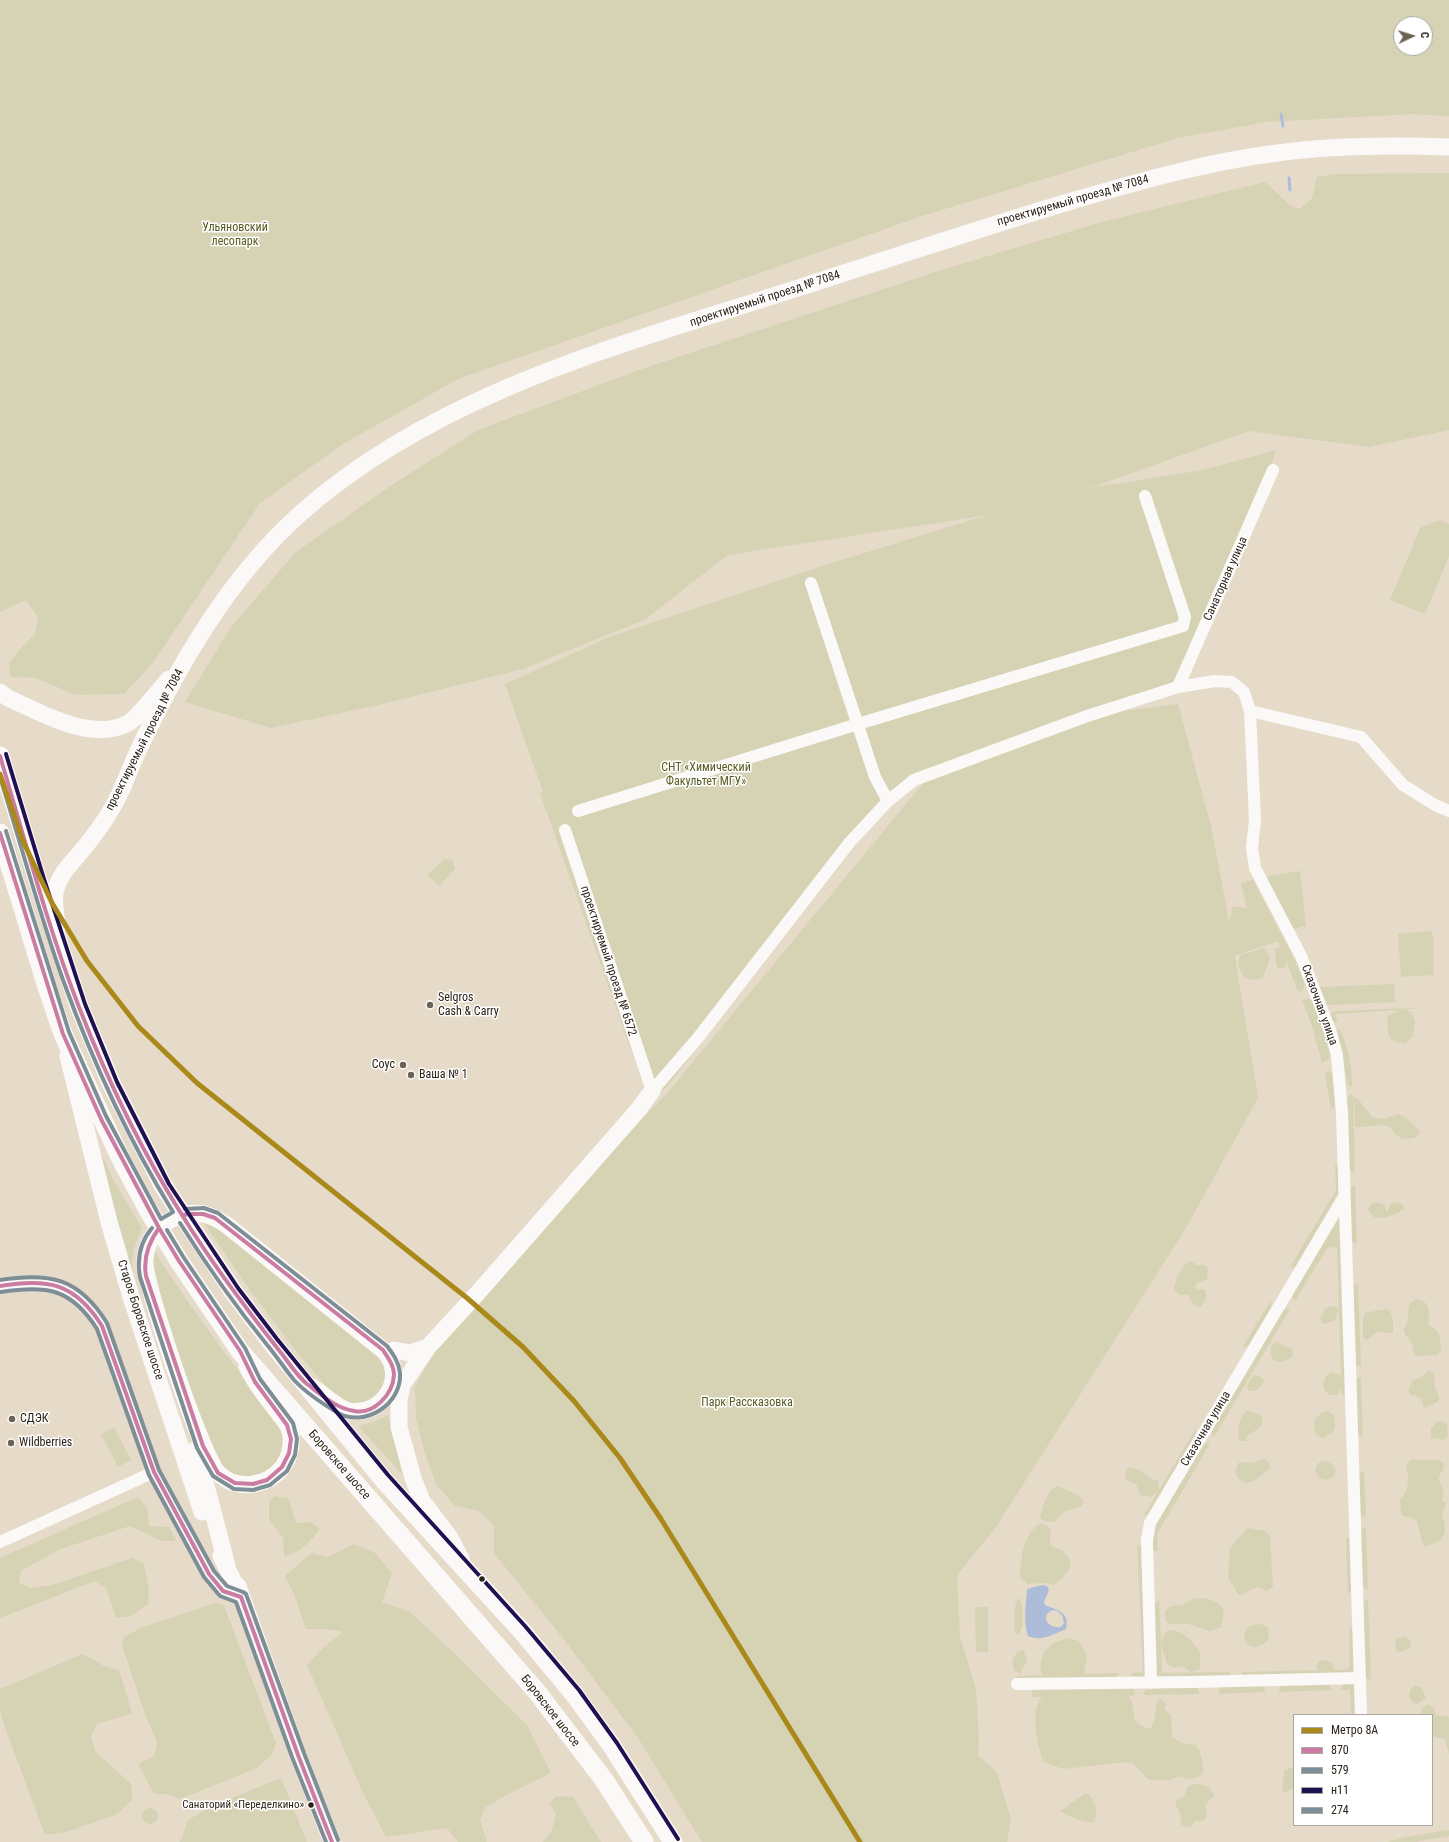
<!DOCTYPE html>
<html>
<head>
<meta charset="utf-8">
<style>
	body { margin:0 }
	#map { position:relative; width:1449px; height:1842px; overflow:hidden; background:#e6dac9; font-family:"Roboto Condensed",sans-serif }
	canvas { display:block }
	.legend { position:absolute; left:1293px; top:1714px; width:140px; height:112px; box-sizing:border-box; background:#fff; border:1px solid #aaa7a2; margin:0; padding:5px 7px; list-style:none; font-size:12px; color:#2b2217 }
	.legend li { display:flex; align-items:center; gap:8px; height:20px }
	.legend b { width:20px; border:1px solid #aaa7a2 }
	.north { position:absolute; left:1393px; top:16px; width:40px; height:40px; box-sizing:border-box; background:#fff; border:1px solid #aaa7a2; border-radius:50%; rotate:86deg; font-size:11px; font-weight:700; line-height:16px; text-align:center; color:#2b2217 }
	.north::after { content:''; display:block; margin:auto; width:14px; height:18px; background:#6c6255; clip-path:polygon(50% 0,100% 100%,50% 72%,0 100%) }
</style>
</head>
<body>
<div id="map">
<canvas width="1449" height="1842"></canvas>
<ul class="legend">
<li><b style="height:5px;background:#aa891a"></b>Метро 8А</li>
<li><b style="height:5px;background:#ca7ca3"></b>870</li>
<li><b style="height:5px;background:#7e8e97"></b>579</li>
<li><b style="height:5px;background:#1f1051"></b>н11</li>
<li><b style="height:5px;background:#7e8e97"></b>274</li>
</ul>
<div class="north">С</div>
</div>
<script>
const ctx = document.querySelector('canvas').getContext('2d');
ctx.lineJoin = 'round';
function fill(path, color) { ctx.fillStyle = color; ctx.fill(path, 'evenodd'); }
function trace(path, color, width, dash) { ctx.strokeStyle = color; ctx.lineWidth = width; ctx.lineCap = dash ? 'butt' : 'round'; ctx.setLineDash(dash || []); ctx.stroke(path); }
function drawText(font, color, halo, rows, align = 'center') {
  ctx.font = font + ' "Roboto Condensed",sans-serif'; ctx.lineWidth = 3; ctx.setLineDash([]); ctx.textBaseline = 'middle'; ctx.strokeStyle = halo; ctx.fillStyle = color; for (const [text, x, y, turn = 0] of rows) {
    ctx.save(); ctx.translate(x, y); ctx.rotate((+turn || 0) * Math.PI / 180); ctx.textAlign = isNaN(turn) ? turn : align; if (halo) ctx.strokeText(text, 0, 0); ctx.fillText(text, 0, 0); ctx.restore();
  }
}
const green = new Path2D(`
	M0,0H1449V116L1412,114L1266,122L1178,138L922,216L458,379L343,444L260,503L153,663L124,694L76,695L36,678L10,677L9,663L22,647L35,634L38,617L26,600L0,612ZM1401,24H1425V48H1401Z
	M1449,173V430L1369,447L1249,431L1090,488L1203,470L1276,450L1269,473L1173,682L907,780L666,1088L647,1095L540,793L543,792L505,684L612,636L825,565L988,515L728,555L644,620L523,669L378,705L271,728L185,702L231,627L296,552L389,487L478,430L639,370L938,271L1102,222L1265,182L1291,206L1300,209L1312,198L1317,177L1338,174Z
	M1440,520L1449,524V556L1425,614L1390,600L1420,528Z
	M1178,704L1211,826L1229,921L1233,907H1238L1247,909L1241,883L1253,880L1295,960L1305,985L1303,990L1298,992L1287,963L1284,968L1279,969L1276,964L1275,948L1280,947L1278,941L1235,956L1258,1098L1186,1228L996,1527L957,1575L960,1637L976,1689L979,1740L978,1755L997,1772L1011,1820L1007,1842H702L638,1738L565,1641L494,1553V1526L479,1511L455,1506L436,1484L424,1451L416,1418L415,1386L436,1350L545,1221L668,1092L925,781L1088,722L1123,711Z
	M445,859L453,861L455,869L439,886L427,875Z
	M1300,871L1306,926L1292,929L1266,878L1268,876Z
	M1429,931L1432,932L1433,935L1434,975L1401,977L1398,934Z
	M1265,948L1270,957L1263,978L1252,980L1243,976L1238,965L1240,955Z
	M1394,984L1395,1002L1328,1005L1325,1001L1320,987Z
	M1308,999L1313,1002L1330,1054L1329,1059L1322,1063L1312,1026L1302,1000Z
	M1441,1007L1404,1009L1411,1012L1415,1021L1413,1036L1405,1043L1394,1042L1388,1034L1387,1017L1399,1010L1335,1014L1338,1023L1333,1021L1330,1017L1332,1012L1334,1011Z
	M1340,1029C1348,1048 1352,1066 1352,1086H1349L1346,1079L1343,1057L1336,1032V1030Z
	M1330,1071L1333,1074L1335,1106L1331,1109L1325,1073Z
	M1350,1094H1353L1355,1173L1349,1169L1347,1099Z
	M1354,1097L1359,1100L1372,1117L1384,1119L1398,1114L1405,1117L1420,1131L1418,1136C1411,1140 1401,1140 1395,1134C1393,1132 1391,1128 1389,1127C1383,1123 1363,1128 1355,1127Z
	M101,1154L114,1181L142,1228C133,1249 130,1260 134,1282L113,1207Z
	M1335,1164L1338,1167V1193L1296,1266L1290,1267L1336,1190Z
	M1355,1185L1357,1244L1352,1242L1351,1239L1350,1189Z
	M1375,1202L1385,1205L1386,1211H1388L1389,1206L1393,1202L1403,1204L1404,1209C1394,1216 1387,1218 1375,1218L1368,1210L1370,1205Z
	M1338,1217H1340L1346,1394L1342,1396L1341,1388L1337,1395H1330L1324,1389C1323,1380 1325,1376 1332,1372L1341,1376L1337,1247L1327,1248L1295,1301L1292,1295Z
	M202,1220L213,1223L383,1359L387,1386L360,1407L335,1397L296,1351L252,1293Z
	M153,1249C192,1310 234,1367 280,1423C292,1451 272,1482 241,1476C237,1476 232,1475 229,1473C222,1469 217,1461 212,1455L152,1273Z
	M1191,1261L1197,1265H1205L1208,1268L1207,1279L1196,1284V1288L1198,1290L1202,1289L1205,1290C1208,1297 1205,1302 1200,1307L1194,1305L1188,1295H1180L1174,1290C1175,1280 1181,1265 1191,1261Z
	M1358,1283L1361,1367L1356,1365L1352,1288L1354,1286Z
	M1417,1299C1431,1302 1430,1313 1428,1325C1442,1332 1440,1336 1441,1351L1437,1355L1416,1356C1412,1351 1414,1347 1411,1342C1409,1338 1405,1336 1404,1331C1404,1327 1407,1324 1408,1319C1409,1310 1406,1303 1417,1299Z
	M1270,1301L1272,1306L1249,1346L1243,1347Z
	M1331,1306H1335L1338,1309L1335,1320L1325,1324L1322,1323L1320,1319L1325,1309Z
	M1288,1308L1290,1309L1214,1437L1212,1435V1428L1284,1309Z
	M1385,1309L1390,1310L1393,1321V1333L1376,1332L1368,1340L1363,1338V1318L1365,1313Z
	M1276,1342L1293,1350L1292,1357L1282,1362L1274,1361L1271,1355V1347Z
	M1429,1370L1434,1373L1435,1388L1439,1397L1438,1402L1424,1408L1421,1398L1411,1395L1408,1391L1412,1381L1421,1377Z
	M1254,1375L1261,1377L1264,1380L1263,1384L1256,1391H1249L1247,1387L1249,1381Z
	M1358,1377H1361L1363,1437H1361L1357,1432L1355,1382Z
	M1246,1411C1253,1411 1258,1412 1262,1418V1426L1246,1437V1441H1239C1238,1429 1237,1421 1246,1411Z
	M1328,1411L1334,1415C1336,1429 1336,1431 1323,1438C1314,1434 1314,1431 1314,1421L1321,1413Z
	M388,1415L402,1472H400L358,1426L379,1420Z
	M1438,1421H1443L1447,1425L1448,1436L1444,1440L1431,1438V1428Z
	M114,1427L131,1460L118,1467L101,1434Z
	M1196,1428V1434L1148,1515H1144Z
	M1204,1443L1210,1444L1157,1534L1158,1551H1154L1152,1549V1530Z
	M1264,1459L1267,1460L1271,1467C1260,1477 1244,1494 1235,1472L1239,1462L1253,1463Z
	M1411,1460H1438L1443,1462L1444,1468C1435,1482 1440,1477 1443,1490C1444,1493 1443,1497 1442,1500L1446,1504L1442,1514C1449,1534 1445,1541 1425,1547L1422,1542L1417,1521L1412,1518L1402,1516L1400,1500C1410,1488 1409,1480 1406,1465Z
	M1325,1461L1332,1464L1336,1471L1334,1477L1325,1480L1318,1477L1315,1470L1318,1463Z
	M1129,1467C1141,1468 1147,1478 1158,1481L1159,1490L1151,1497L1140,1495L1136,1484L1125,1480L1127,1469Z
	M1364,1471L1366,1517L1361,1515L1360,1512L1359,1474Z
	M1059,1486L1077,1495L1083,1500V1504L1080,1507L1065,1511L1054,1522H1046L1040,1518C1043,1508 1046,1488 1059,1486Z
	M275,1496L288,1498L296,1523L311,1522L320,1529C312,1540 298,1555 284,1556L283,1538L269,1519V1501Z
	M138,1497L147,1508L149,1526L169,1527L177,1541H162L130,1526L58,1550L21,1571L19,1583L31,1588L52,1585L132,1558L144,1564L149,1589L148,1604L131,1616L116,1618L107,1590L95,1581L0,1618V1558Z
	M1041,1523C1054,1528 1050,1533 1050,1544C1054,1549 1060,1548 1064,1552C1078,1566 1065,1576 1054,1585L1046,1583L1027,1584L1021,1579L1020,1576C1022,1555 1022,1535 1041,1523Z
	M1247,1528L1265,1531L1270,1536L1273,1587L1267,1591L1257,1587L1241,1595L1238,1594L1228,1577L1230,1548Z
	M1363,1528H1366L1368,1590L1362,1586L1360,1533Z
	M1346,1537L1351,1539L1353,1591L1348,1594Z
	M354,1544L375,1553L392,1573L382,1602L410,1612L454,1653L527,1725L551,1773L510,1793L486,1807L480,1819L487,1842H458L447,1828L386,1837L364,1795L307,1665L323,1648L343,1632L327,1629H306L294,1594L285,1576L311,1553L328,1557Z
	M1137,1545L1141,1546L1146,1675L1143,1677L1132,1676L1130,1673L1143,1672Z
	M1019,1598C1024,1607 1025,1628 1018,1635L1015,1633L1014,1616L1016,1601Z
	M1206,1598C1224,1605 1226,1608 1221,1627L1210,1631L1188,1624H1170L1166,1622L1165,1611L1170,1606L1182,1605L1192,1599Z
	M1368,1599L1371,1680L1366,1678L1365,1675L1363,1605L1364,1602Z
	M1159,1600L1161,1643C1162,1640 1163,1635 1166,1632C1176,1623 1198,1645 1200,1654C1201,1660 1200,1665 1199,1670L1191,1672L1182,1666L1174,1668L1167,1664L1161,1644L1162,1673L1231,1672L1229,1676L1158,1677L1157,1675L1154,1603Z
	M219,1603L224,1606L276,1743L272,1755L257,1768L180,1799L166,1794H154L138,1764L154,1756L157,1742L145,1714L122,1645L124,1637L143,1627L212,1604Z
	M975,1607H988V1652H976Z
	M1262,1624L1268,1628L1269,1639C1260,1648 1252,1651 1244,1640C1246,1626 1248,1625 1262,1624Z
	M1349,1627L1354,1629V1672L1242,1675L1241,1672L1318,1670L1316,1665L1321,1660L1329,1661L1333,1664L1334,1670H1344L1350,1667Z
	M1405,1636L1411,1641L1410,1648L1400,1652L1396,1651L1395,1640L1398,1638Z
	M1069,1638L1079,1641L1087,1656L1084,1674L1119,1673L1115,1677L1016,1679V1676L1043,1675C1040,1671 1040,1665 1041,1660C1045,1646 1055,1641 1069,1638Z
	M1023,1650L1027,1659L1020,1674L1014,1671L1012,1661L1016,1653Z
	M83,1654L104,1666L119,1670L132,1713L97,1724L91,1737L96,1752L131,1784L132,1800L116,1815L66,1832L45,1835L3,1722L0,1708V1689Z
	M1353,1683L1355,1685L1356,1715H1351L1350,1690H1341L1343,1684Z
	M1329,1684L1332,1690L1278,1692L1281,1686Z
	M1415,1685L1422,1688L1426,1698L1417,1704L1413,1703L1409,1697L1410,1690Z
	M1260,1686H1263L1266,1692L1218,1694L1220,1688L1223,1687Z
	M1195,1687L1198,1689L1199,1694L1143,1695L1145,1690L1149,1689Z
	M1133,1688L1135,1695L1129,1696C1139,1714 1126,1722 1150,1729C1159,1718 1152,1707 1160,1698L1167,1705L1164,1709L1171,1716L1172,1737L1181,1743L1196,1745C1201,1752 1204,1765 1203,1774C1193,1780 1190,1780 1179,1776L1171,1780H1149L1132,1763L1126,1762L1063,1769L1043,1762C1038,1744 1029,1713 1042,1697H1031L1033,1690L1037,1689Z
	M1428,1704L1434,1708L1436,1715L1447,1716L1449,1718V1754L1445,1739L1434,1737L1432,1734V1715H1420L1422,1708Z
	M1294,1767V1788L1285,1793L1282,1791L1284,1771Z
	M281,1778L307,1842H179L182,1839L187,1821L209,1807Z
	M1194,1784C1203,1784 1211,1786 1214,1796L1205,1805L1207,1816L1203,1821H1195L1192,1826L1187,1827L1182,1825L1179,1810L1176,1806V1801L1184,1796L1188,1786Z
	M1086,1793C1096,1799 1099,1812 1094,1822C1086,1824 1068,1816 1061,1811C1064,1808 1082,1795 1086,1793Z
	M556,1796L573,1797L601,1842H543L552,1830L556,1813L550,1803Z
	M142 1816a8 8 0 1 1 16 0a8 8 0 1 1-16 0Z
	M1449,1830V1836L1414,1842H1387L1410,1836Z`);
const water = new Path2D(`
	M1042,1585L1047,1586L1049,1590L1044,1602L1045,1605C1055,1610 1071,1611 1066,1629C1053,1634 1042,1642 1028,1636C1023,1621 1026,1604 1027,1589ZM1054,1610C1061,1612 1063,1616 1064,1623L1061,1627C1047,1629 1039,1614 1054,1610Z`);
const stream = new Path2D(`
	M1281,114L1283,126
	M1289,178L1290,190`);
const street = new Path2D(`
	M811,583L875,777L888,801
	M1178,687L1273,470
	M1250,711L1361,737L1403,785L1435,805L1449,811
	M578,811L858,724L1183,626L1185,617L1145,496
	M565,830L652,1091L697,1039L850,842L888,801L914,780L1087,716L1178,687L1215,681L1232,682L1244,692L1250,711L1255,820L1252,848L1255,868L1301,956L1331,1033L1337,1055L1342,1113L1361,1715
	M0,1286C44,1277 80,1283 102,1326L154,1472L209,1574L223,1591L241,1597
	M0,1542L154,1472
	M1151,1683L1147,1540L1150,1523L1344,1197
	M1017,1684L1192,1682L1360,1678`);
const secondary = new Path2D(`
	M0,692L8,698C42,713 93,744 130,722C139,716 160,689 169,679
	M57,927C57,917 53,903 55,893C59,872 76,859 88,843C100,828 112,810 120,793C126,780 131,766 137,753C178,666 228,578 301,513C438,391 627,343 798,288C888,259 978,229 1068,202C1137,182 1206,162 1277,153C1334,145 1392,145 1449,147
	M68,1056L109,1222L131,1297L202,1512
	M394,1350L410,1353L428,1347
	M247,1366C254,1383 266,1396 277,1411C281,1416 286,1422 289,1428C294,1441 290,1458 282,1468C266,1487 236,1491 218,1473C202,1457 143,1282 145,1260C147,1230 175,1209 204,1214C213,1216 221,1221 228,1226L383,1350C409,1376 383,1417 349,1411C338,1409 322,1393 312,1387
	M195,1450L203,1474L227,1566
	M221,1556L241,1597
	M461,1559L450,1538L422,1501L413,1478L399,1427V1400L402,1385L428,1347L475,1296L638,1110L652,1091
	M238,1586L298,1755L332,1842`);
const primary = new Path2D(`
	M0,756L38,881L79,1006L112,1085L164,1187L233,1291L272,1343L383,1479L521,1630L574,1694L612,1746L673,1842
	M0,833L46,984L63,1034L121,1159L147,1208L179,1261L240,1351L537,1692L604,1780L644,1842`);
const bus1 = new Path2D(`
	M0,756C25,840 47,925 79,1007C107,1079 141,1150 182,1215
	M0,833L63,1034L101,1119L159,1228
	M191,1214H203L215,1218L383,1350C388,1358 394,1365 394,1375C393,1394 374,1415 354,1411C337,1409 320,1394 307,1384C295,1374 288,1361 278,1349C244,1306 211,1262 182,1215Z
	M159,1228L179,1261L240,1351L255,1382L287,1425L291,1439L289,1453L282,1467L267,1480L253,1484L235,1483L218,1473L203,1446L146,1276C143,1258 148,1243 159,1228Z
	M0,1286C48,1278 75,1283 102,1326L154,1472L209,1574L223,1591L241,1597L298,1755L332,1842`);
const bus2 = new Path2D(`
	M0,777C21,844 39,913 63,980C92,1060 128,1139 173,1212L161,1219L106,1116L69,1032L6,831
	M180,1223C207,1266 236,1307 268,1346C277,1357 285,1369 294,1380C306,1393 323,1404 338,1413C365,1428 402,1404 400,1373C399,1362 393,1354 387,1346L218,1213L204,1208L185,1209
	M152,1228C140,1242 137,1260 140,1277L197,1448L213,1476L234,1489L253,1490L270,1485L287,1471L295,1455L297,1439L293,1423L260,1379L245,1348L184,1258L167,1230
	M1,1292C46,1285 71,1288 97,1329L149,1475L204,1577L220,1596L236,1602L292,1757L326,1842`);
const bus3 = new Path2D(`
	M6,754L44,879L85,1004L117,1082L169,1184L238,1288L277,1339L388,1475L525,1626L579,1690L617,1743L678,1839`);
const bus4 = new Path2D(`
	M0,1280C50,1272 79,1278 107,1323L159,1470L214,1571L227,1586L243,1592L246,1594L304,1753L338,1840`);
const metro1 = new Path2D(`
	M0,774L23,841L52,903L87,961L138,1026L197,1083L467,1298L523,1347L574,1401L620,1458L661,1519L860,1842`);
const markers = [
	[430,1005,4,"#6c6255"],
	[403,1065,4,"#6c6255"],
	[411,1075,4,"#6c6255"],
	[12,1419,4,"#6c6255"],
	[11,1443,4,"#6c6255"],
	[482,1579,3.5,"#2b2217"],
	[311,1805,3.5,"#2b2217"]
];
const busNames = [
	["Санаторий «Переделкино»",304,1805]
];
const streetNames = [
	["проектируемый проезд № 7084",1073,201,-16],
	["проектируемый проезд № 7084",765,299,-18],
	["Санаторная улица",1226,579,-66],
	["проектируемый проезд № 7084",145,740,-63],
	["проектируемый проезд № 6572",608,961,72],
	["Сказочная улица",1319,1005,70],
	["Старое Боровское шоссе",140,1320,72],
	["Сказочная улица",1206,1429,-59],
	["Боровское шоссе",339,1465,49],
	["Боровское шоссе",550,1711,52]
];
const parkNames = [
	["Ульяновский",235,228],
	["лесопарк",235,242],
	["СНТ «Химический",706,768],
	["Факультет МГУ»",706,782],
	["Парк Рассказовка",747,1403]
];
const poiNames = [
	["Selgros",438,998],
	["Cash & Carry",438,1012],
	["Соус",395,1065,"right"],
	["Ваша № 1",419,1075],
	["СДЭК",20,1419],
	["Wildberries",19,1443]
];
fill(green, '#d6d3b4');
fill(water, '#adbcd8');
trace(stream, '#adbcd8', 3);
trace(street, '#fbf9f7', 12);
trace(secondary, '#fbf9f7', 17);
trace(primary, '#fbf9f7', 19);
trace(bus1, '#ca7ca3', 4);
trace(bus2, '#7e8e97', 4);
trace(bus3, '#1f1051', 4);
trace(bus4, '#7e8e97', 4);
trace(metro1, '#aa891a', 5);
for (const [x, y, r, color] of markers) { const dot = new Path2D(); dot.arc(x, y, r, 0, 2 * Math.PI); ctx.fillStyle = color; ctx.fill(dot); trace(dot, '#fff', 1.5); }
drawText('11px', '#2b2217', '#fff', busNames, 'right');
drawText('12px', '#2b2217', '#fff', streetNames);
drawText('12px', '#575b1e', '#fff', parkNames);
drawText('12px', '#2b2217', '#fff', poiNames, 'left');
</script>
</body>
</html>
